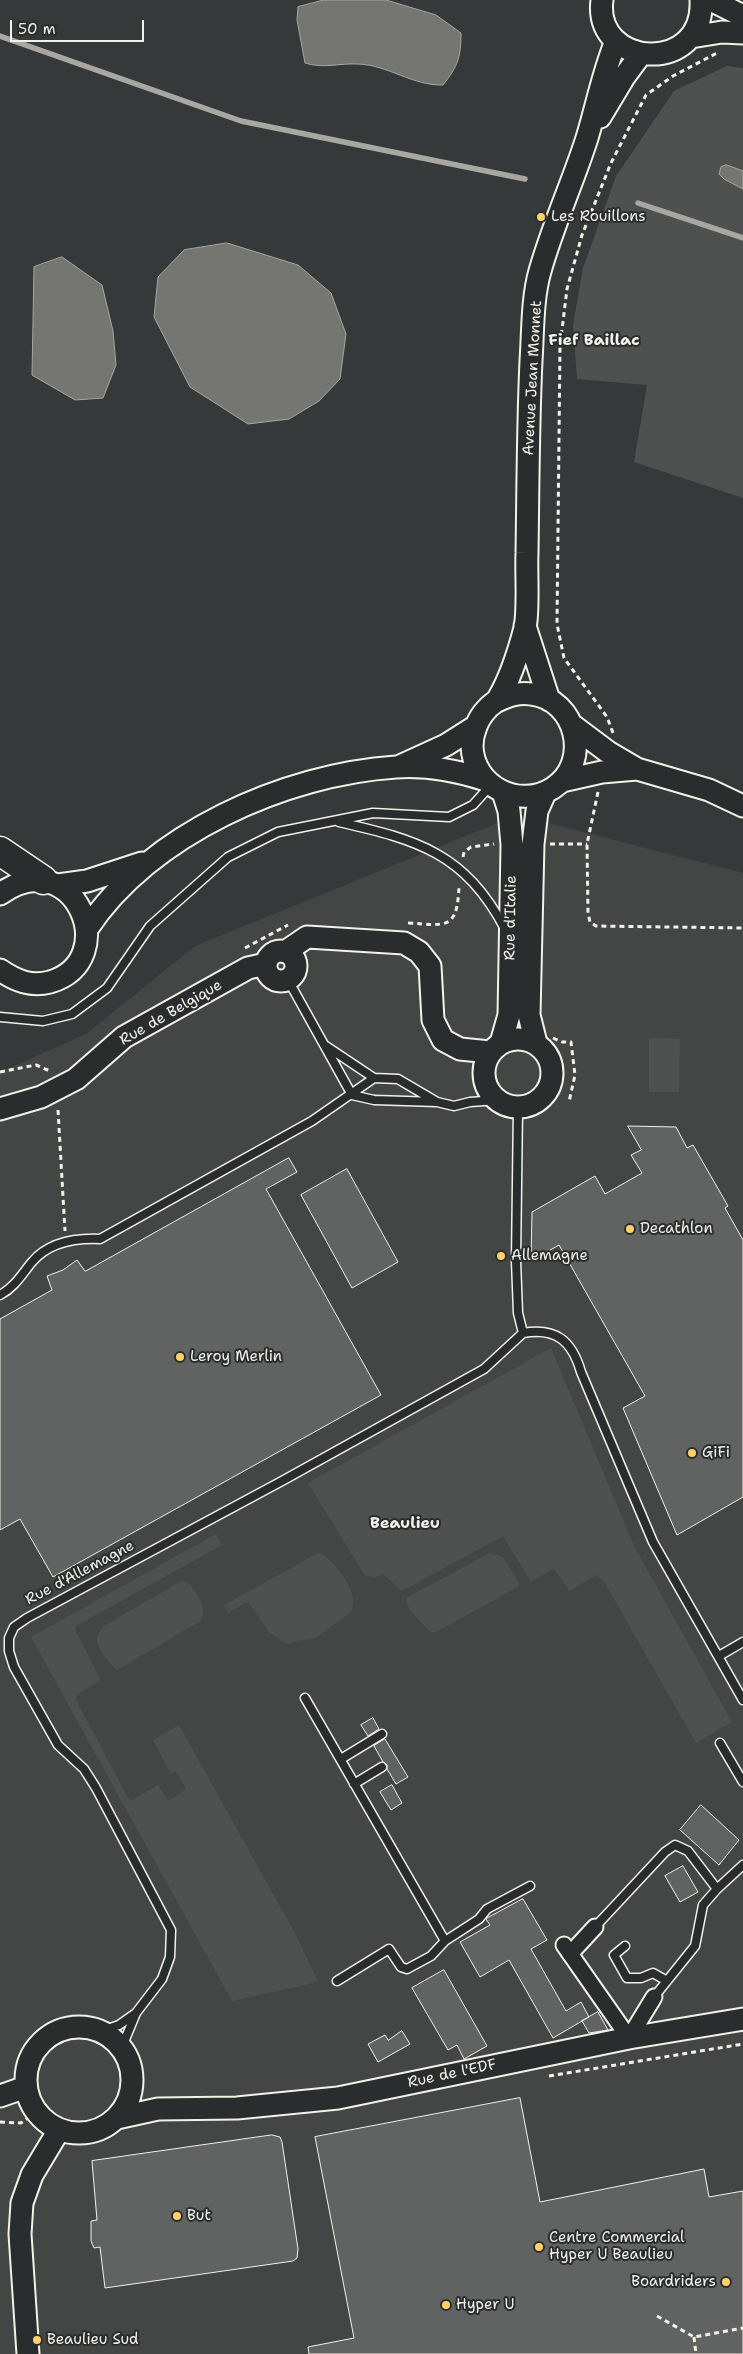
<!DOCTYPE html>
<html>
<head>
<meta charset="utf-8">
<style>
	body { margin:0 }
	#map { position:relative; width:743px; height:2354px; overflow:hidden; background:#363939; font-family:"Shantell Sans",sans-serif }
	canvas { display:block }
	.scale { position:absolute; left:10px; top:20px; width:134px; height:22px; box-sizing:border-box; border:2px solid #f4f1e8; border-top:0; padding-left:6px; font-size:15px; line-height:18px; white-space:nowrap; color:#f4f1e8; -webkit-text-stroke:4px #2a2d2e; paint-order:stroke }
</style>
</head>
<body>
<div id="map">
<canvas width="743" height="2354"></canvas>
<div class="scale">50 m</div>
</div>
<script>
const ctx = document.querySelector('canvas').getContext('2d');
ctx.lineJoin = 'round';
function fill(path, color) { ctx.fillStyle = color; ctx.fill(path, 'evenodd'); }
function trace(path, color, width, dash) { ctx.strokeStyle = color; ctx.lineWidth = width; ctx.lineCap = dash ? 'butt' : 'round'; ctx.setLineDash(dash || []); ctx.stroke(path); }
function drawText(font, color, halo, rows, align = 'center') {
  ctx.font = font + ' "Shantell Sans",sans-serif'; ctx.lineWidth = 4; ctx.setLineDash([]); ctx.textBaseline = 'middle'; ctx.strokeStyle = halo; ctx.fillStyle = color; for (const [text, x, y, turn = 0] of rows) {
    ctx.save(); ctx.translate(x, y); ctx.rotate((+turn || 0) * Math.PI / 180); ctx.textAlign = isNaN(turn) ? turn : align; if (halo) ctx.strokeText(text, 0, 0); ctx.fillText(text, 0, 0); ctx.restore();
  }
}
const built = new Path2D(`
	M517,815L743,873V2354H0V1072L86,1034L195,946Z`);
const green = new Path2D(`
	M727,66L743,68V498L634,462L647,385L577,379L573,325L583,268L616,176L674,91Z
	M649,1038L680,1039L679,1092H649Z
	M551,1348L635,1548L732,1722L696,1743L605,1583L597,1575L570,1591L554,1569L531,1582L503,1536L402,1591L383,1574L373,1578L364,1574L308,1483Z
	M216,1534L222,1545L76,1626L75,1630L100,1678V1681L76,1695V1700L128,1798L132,1800L158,1785L167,1799L170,1800L186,1789L176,1771L171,1774L153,1740L179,1725L297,1937L318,1982L232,2001L31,1637Z
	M320,1552C335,1563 361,1592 351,1612L317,1637L287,1644L270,1633L249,1603H245L228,1613L224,1605Z
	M490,1553L503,1557L519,1583L518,1587L436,1632H430L409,1609L406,1598Z
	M181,1581L190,1584C197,1595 208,1608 201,1621L117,1670C110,1665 98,1650 97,1640C97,1635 100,1630 104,1626Z`);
const water = new Path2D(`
	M324,0H386L436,15L461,33C461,57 458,66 443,85C413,86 388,65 358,64C339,63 323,69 305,63L297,20L298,7Z
	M727,165L743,171V189L724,179L719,174L721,167Z
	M227,243L298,265L331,293L346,334L340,379L319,401L289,419L248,424L190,387L154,317L158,277L184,250Z
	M62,257L102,285L113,331L116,365L103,398L75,400L32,375L34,267Z`);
const stream = new Path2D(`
	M0,36L241,121L525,179
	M638,203L743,238`);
const building = new Path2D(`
	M628,1126L676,1127L687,1148L693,1145L728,1206L725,1208L743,1240V1497L677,1535L623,1408L645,1396L559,1245L531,1261L532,1212L595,1176L605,1194L642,1173L631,1155L641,1150Z
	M289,1158L297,1172L266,1189L381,1395L53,1577L20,1519L0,1530V1319L52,1290L47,1276L63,1270L77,1260L85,1271Z
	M347,1169L398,1262L352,1288L301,1195Z
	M373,1718L379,1729L368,1736L361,1725Z
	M385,1739L408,1777L396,1784L387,1769V1765L383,1762L374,1746Z
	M392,1785L402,1803L391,1810L380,1792Z
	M701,1805L739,1840L719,1865L680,1830Z
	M683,1866L698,1892L680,1902L665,1876Z
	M523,1899L547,1940L531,1949L566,2011L581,2002L589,2017L553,2038L509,1960L480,1977L460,1942L490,1925L486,1919Z
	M444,1970L487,2046L464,2059L457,2045L448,2050L412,1988Z
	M598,2012L608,2030L589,2033L582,2021Z
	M402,2031L410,2044L378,2062L368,2044L385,2035L388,2040Z
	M520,2098L540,2202L704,2169L709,2197L743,2191V2354H309L308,2347L354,2338L315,2137Z
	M272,2135L280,2137L282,2142L298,2249L297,2258L293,2261L105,2288L100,2247L94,2248L91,2241V2221L97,2220L92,2161Z`);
const path = new Path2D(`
	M613,733L607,717L564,658L557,624L560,346L567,289L582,235L611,163L646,95L673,76L717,53
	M598,792L587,844L588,913L590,922L596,926L743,928
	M550,844H587
	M463,857L464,852L471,847L494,844
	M408,923C446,925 457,931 459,887
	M245,948L288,925
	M553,1038L562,1042H571L575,1075L569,1102
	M0,1072L36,1065L50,1071
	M58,1110L65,1231
	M549,2076L743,2044
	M0,2122L21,2123L36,2112
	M73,2143L105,2133
	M657,2316L694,2337L743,2328
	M694,2337L696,2354`);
const lane = new Path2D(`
	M339,822C418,840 465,853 505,929
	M288,980L352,1095L374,1100L437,1102L454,1106L470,1102L497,1100
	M0,1017L43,1021L72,1014L107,988L150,926L228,857L278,832L373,813L449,817L473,805L491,785
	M326,1046L374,1078
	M518,1107L516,1261L518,1313L523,1333
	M0,1295C15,1287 22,1274 32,1262C49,1242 76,1238 100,1239L312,1121L374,1078L398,1079L437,1102
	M523,1333C556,1327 572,1341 581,1372L653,1542L743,1700
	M719,1656L743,1642
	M305,1698L445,1941
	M720,1743L743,1782
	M341,1759L382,1734
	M354,1784L382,1767
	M595,1927L665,1852L675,1845L688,1851L717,1889
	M625,1946L614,1955L627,1978H641L653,1973L667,1981
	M337,1981L389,1949L401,1967L407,1969L431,1956L445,1941L479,1919L487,1909L530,1886
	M654,1997L695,1946L703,1905L717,1889L743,1865
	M102,2031L119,2025L136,2013
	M122,2047L136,2013L162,1979L170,1957L171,1930L96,1788L84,1769L58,1745L14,1667L9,1651V1638L14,1627L27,1618L282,1481L484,1369L523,1333`);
const street = new Path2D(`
	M564,1945L629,2038L654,1997
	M570,1954L595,1927`);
const secondary = new Path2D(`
	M602,0C593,68 705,76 701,0
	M711,0L743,16
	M691,37L722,32L743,33
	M600,117L624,77L641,54
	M525,626L549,700
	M497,701C508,696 518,692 531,694C577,699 592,763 553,788C519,810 473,786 472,746C472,733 478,718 487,709C490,705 495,703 498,699C510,679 519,651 525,628C529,608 526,574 527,553C528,489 528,425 531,361C533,332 532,299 540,271C553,225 573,182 587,138C597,105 603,73 616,41
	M572,725L608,752L637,769L709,790L743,806
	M400,766L446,745L476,726
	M562,781L602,772L637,769
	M58,885L87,881L142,863
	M0,894C74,841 124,960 50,982C31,987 16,981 0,970
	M87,929C149,834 286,774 396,767C426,765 458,771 486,780
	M266 966a15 15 0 1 1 30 0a15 15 0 1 1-30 0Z
	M285,952L307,937L404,943L419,952L430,966L433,1020L443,1040L460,1049L490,1052
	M484 1073a34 34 0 1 1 68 0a34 34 0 1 1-68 0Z
	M501,1043L509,1015L512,845L509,811L503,792
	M536,1043L529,1015L533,844L537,811L545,793
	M0,1109L41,1097L76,1079L124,1037L248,968L266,964
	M26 2080a53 53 0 1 1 106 0a53 53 0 1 1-106 0Z
	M0,2096L26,2087
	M117,2118L158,2109L237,2108L338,2098L629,2038L743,2019
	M28,2354L20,2234L22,2203L32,2175L59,2130`);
const highway = new Path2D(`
	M0,851L43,880`);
const markers = [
	[541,217,5,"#ffd166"],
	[630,1229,5,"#ffd166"],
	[501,1256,5,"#ffd166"],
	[180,1357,5,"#ffd166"],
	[692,1453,5,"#ffd166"],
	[177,2216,5,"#ffd166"],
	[539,2247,5,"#ffd166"],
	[726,2282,5,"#ffd166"],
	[446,2305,5,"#ffd166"],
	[37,2340,5,"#ffd166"]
];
const poiNames = [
	["Les Rouillons",551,217],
	["Decathlon",640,1229],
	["Allemagne",511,1256],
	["Leroy Merlin",190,1357],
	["GiFi",702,1453],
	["But",187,2216],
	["Centre Commercial",549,2238],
	["Hyper U Beaulieu",549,2255],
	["Boardriders",716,2282,"right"],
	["Hyper U",456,2305],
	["Beaulieu Sud",47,2340]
];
const streetNames = [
	["Avenue Jean Monnet",533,378,-87],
	["Rue d'Italie",511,918,-89],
	["Rue de Belgique",171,1013,-30],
	["Rue d'Allemagne",80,1573,-28],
	["Rue de l'EDF",452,2074,-12]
];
const neighbourhoodNames = [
	["Fief Baillac",594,341],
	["Beaulieu",405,1524]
];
fill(built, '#434645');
fill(green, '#4e514f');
fill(water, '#757572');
trace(water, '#a8a7a1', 1);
trace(stream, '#a8a7a1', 5.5);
fill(building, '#616362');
trace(building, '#f4f1e8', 1);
trace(lane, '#f4f1e8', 11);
trace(street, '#f4f1e8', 19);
trace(secondary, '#f4f1e8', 25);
trace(highway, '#f4f1e8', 31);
trace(path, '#f4f1e8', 3, [5, 4]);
trace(lane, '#2a2d2e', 8);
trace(street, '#2a2d2e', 15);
trace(secondary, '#2a2d2e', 21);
trace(highway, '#2a2d2e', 28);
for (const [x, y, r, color] of markers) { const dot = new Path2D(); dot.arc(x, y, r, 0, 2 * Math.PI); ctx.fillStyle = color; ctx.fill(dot); trace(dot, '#2a2d2e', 2); }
drawText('15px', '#f4f1e8', '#2a2d2e', poiNames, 'left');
drawText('15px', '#f4f1e8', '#2a2d2e', streetNames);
drawText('bold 16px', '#f4f1e8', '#2a2d2e', neighbourhoodNames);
</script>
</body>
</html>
